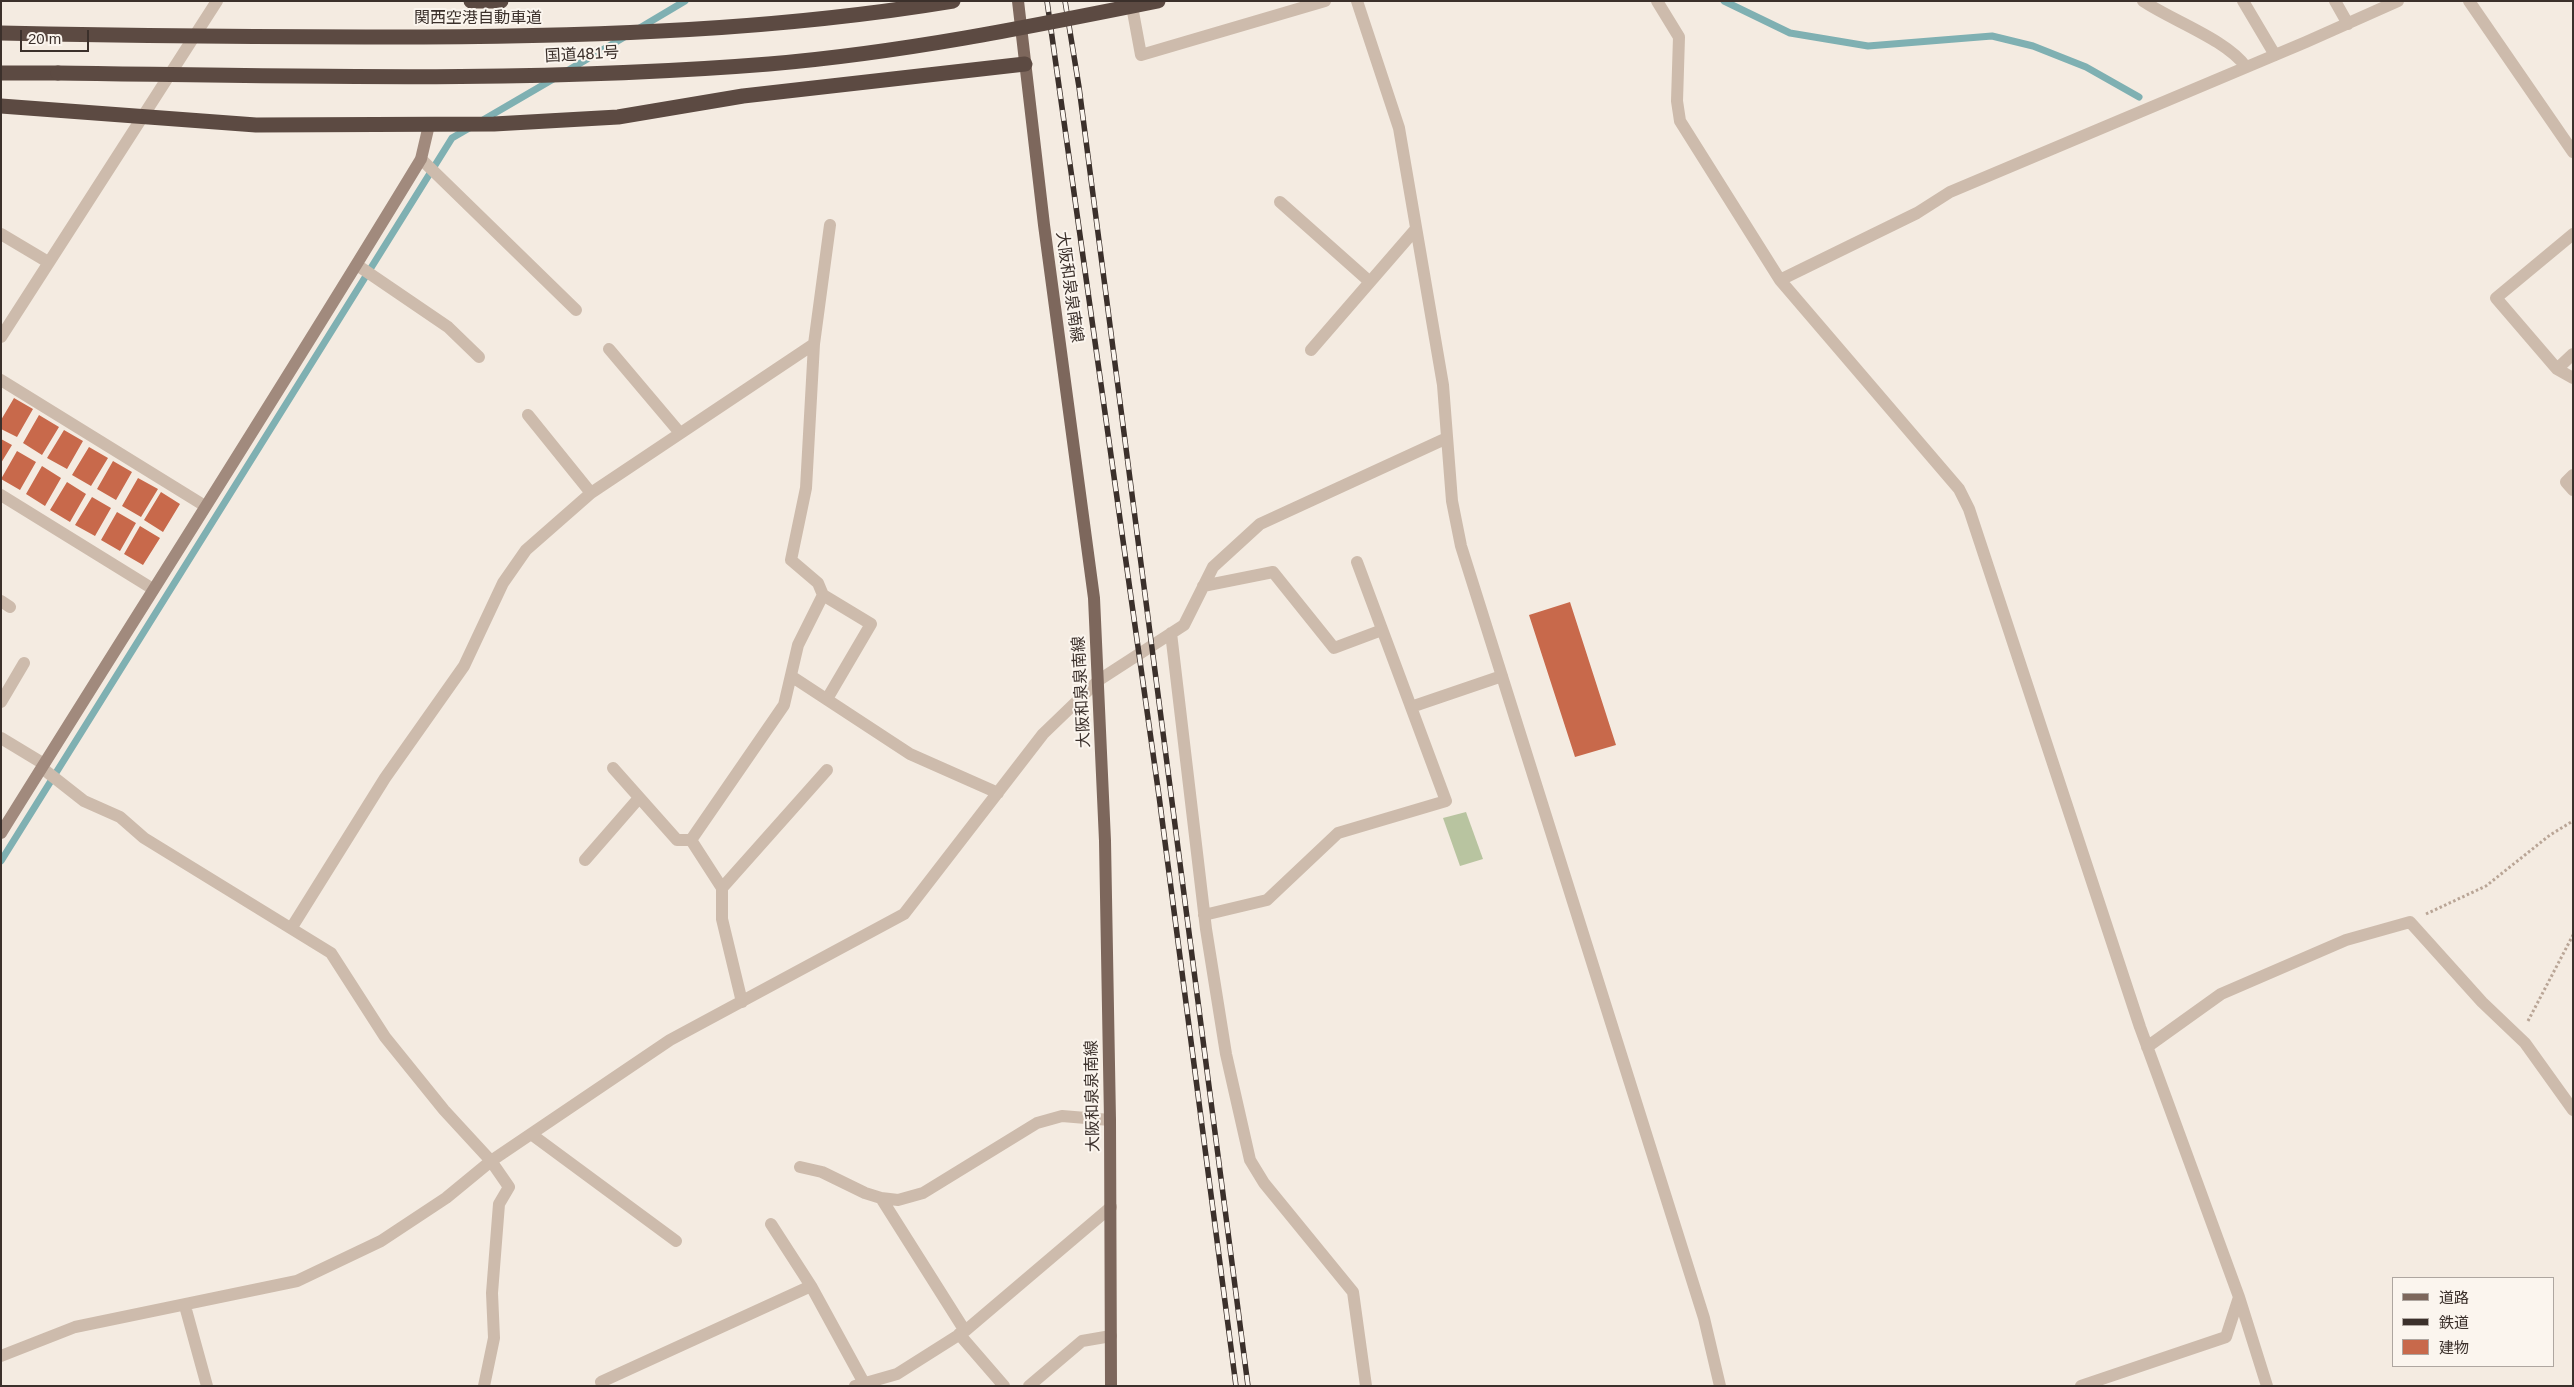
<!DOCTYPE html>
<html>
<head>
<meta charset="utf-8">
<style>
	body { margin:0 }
	#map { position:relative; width:2574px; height:1387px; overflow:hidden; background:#f4ebe1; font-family:Helvetica,"Noto Sans JP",sans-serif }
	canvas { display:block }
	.frame { position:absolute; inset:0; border:2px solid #3b302b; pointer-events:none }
	.legend { position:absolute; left:2392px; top:1277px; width:162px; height:90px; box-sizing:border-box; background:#fbf5ee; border:1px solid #aea6a0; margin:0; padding:6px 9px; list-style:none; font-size:15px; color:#3b302b }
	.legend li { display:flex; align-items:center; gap:10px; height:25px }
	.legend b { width:25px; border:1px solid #aea6a0 }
	.scale { position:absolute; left:20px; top:30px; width:69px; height:22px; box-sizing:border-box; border:2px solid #3b302b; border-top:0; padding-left:6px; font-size:15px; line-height:18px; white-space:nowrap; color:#3b302b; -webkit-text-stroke:4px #fbf5ee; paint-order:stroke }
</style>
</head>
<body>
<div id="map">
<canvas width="2574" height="1387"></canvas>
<div class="frame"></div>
<ul class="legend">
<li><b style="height:6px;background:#7d675c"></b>道路</li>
<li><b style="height:6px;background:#3b302b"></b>鉄道</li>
<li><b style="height:14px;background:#c8694b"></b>建物</li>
</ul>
<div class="scale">20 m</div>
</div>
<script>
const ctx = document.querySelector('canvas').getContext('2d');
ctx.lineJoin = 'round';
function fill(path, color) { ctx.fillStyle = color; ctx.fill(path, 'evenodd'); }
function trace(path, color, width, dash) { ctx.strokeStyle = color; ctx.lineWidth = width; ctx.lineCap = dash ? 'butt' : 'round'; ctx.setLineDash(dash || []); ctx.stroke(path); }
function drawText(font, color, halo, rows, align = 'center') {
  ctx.font = font + ' Helvetica,"Noto Sans JP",sans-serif'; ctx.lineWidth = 4; ctx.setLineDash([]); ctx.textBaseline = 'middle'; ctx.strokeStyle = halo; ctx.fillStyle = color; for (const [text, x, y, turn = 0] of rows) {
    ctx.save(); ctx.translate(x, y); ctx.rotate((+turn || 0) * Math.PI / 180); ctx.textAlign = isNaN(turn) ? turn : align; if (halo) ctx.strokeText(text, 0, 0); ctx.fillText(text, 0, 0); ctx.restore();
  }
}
const green = new Path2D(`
	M1466,812L1483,859L1460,866L1443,818Z`);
const stream = new Path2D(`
	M1724,1L1790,33L1868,46L1992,36L2033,46L2086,67L2139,97
	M638,29L685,1
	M567,71L626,36
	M483,120L555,78
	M1,861L452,138L471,127`);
const building = new Path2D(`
	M14,398L33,409L17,437L1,429V420Z
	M39,415L59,427L42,455L23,443Z
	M64,430L83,441L67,469L47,458Z
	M1,439L12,445L1,463Z
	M89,447L108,458L91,486L72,475Z
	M17,451L36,462L20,490L1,479Z
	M113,461L132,472L116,500L97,489Z
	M42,466L61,478L45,506L26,494Z
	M138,478L158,489L141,517L122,506Z
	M67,482L86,494L70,522L50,510Z
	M161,492L180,504L163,532L144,520Z
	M92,497L111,508L95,536L75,525Z
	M117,512L136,523L120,551L101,540Z
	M140,526L160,538L143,565L124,554Z
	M1570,602L1616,745L1575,757L1529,615Z`);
const path = new Path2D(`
	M2426,914L2486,886L2550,835L2573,821
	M2528,1021L2573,935`);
const street = new Path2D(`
	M1131,1L1141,55L1325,1
	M1357,1L1399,128L1443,385L1452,501L1461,546L1704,1318L1720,1386
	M1657,1L1679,37L1677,101L1680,121L1780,280L1959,489L1969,509L2140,1027L2239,1297L2226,1337L2081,1386
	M2143,1C2173,21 2227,40 2246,67
	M2243,1L2275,55
	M2335,1L2348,24
	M2469,1L2573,152
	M421,159L576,310
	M1280,202L1370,282
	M1,234L48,262
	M2573,234L2496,298L2557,369L2573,378
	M357,265L448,327L479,357
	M1780,280L1917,213L1950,192L2306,42L2398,1
	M1,337L217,1
	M609,349L680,433
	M1311,350L1415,230
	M2557,369L2573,354
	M1,380L205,506
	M528,415L591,493
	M2573,475L2566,482L2573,490
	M1,495L153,589
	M1203,586L1273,572L1334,648L1382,630
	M1,601L10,607
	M1171,633L1206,929L1226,1054L1250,1160L1264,1183L1353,1292L1366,1386
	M791,676L910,754L998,793
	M827,699L871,624L823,595L818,583L791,560L806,488L814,344L830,225
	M1,702L24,663
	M1411,707L1502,676
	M1,738L44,764
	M42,768L84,801L120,817L144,838L331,953L385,1037L444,1110L491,1161L509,1187L499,1204L492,1293L494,1338L484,1386
	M613,768L677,840H691L784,705L798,645L823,595
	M691,840L722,888V919L742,1002
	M585,860L639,798
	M722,888L827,770
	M1204,915L1267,900L1338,833L1446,801L1357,562
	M292,927L385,778L464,666L503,583L526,550L591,493L814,344
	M2147,1047L2221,994L2346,940L2410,922L2482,1002L2525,1043L2573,1110
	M531,1134L676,1241
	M800,1167L822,1172L865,1193L881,1198L898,1200L923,1193L1037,1123L1062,1116L1110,1120
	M881,1198L965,1331
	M771,1224L811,1286L864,1383
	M2239,1297L2267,1386
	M185,1306L207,1386
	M959,1334L1004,1386
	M1,1356L75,1327L297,1281L381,1241L446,1198L491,1161L670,1040L904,914L1043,734L1099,680L1184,625L1213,567L1260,524L1447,438
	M603,1386L601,1382L811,1286
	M855,1386L897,1374L965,1331L1111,1207
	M1029,1386L1082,1341L1111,1336`);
const secondary = new Path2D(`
	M1,833C141,608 284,385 421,159L429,125`);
const primary = new Path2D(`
	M1018,1L1044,225L1094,598L1105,841L1110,1120L1111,1386`);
const highway = new Path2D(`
	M471,1H501
	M1,73H58
	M1,106L256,125L494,124L618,117L743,96L1025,64`);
const rail = new Path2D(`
	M1047,1L1159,796L1236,1386
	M1065,1L1079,87L1248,1386`);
const highwayBridge = new Path2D(`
	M1,33C142,36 282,37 423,37C600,36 778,30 953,1
	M58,73C294,76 533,83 769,64C900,53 1029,27 1158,1`);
const streetNames = [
	["関西空港自動車道",478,19],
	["国道481号",582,55,-3],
	["大阪和泉泉南線",1069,287,82],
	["大阪和泉泉南線",1082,692,-93],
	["大阪和泉泉南線",1093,1096,-91]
];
fill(green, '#b8c4a0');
trace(stream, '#7fb0b2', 7);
fill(building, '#c8694b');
trace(path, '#b9a596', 3, [2.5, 2.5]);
trace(street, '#cdbbac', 12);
trace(secondary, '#a18a7d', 12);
trace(primary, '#7d675c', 12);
trace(highway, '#5c4a42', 15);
trace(rail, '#3b302b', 5.5);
trace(rail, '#fbf5ee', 4, [11]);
trace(highwayBridge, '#5c4a42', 15);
drawText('16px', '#3b302b', '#fbf5ee', streetNames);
</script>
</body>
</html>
